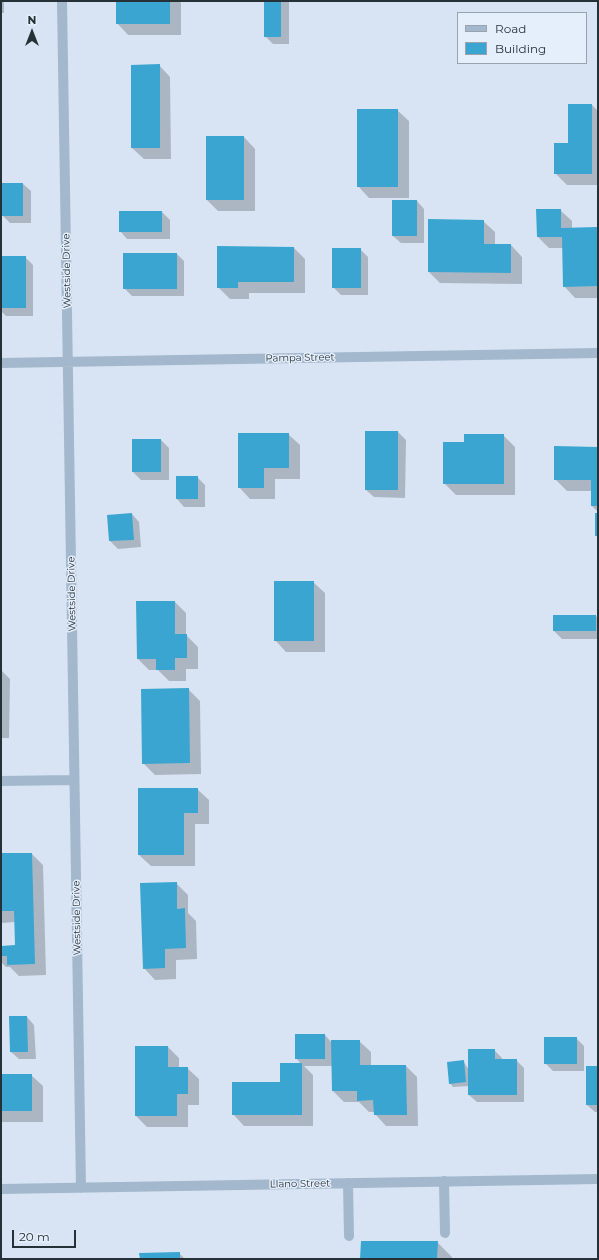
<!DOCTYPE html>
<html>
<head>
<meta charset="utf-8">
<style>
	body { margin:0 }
	#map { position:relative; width:599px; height:1260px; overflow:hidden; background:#d8e4f3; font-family:Montserrat,sans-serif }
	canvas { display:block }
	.frame { position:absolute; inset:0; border:2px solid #263137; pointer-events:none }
	.legend { position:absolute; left:457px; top:12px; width:130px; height:52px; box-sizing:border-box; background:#e5eefb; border:1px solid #99a2ad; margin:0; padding:5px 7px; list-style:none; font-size:12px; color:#263137 }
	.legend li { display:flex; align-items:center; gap:8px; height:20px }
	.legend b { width:20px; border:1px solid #99a2ad }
	.north { position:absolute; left:12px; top:12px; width:40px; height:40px; -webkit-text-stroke:3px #e5eefb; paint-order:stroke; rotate:0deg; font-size:11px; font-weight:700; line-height:16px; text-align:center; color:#263137 }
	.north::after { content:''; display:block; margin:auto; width:14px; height:18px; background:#263137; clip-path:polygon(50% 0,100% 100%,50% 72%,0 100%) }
	.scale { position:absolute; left:12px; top:1230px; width:64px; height:18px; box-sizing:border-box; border:2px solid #263137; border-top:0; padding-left:5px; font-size:12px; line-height:14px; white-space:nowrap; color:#263137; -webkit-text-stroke:3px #e5eefb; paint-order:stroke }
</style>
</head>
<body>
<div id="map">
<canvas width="599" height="1260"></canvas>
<div class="frame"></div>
<ul class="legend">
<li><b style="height:5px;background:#a3b8cc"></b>Road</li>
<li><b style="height:11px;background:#39a5d0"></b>Building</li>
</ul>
<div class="north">N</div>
<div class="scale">20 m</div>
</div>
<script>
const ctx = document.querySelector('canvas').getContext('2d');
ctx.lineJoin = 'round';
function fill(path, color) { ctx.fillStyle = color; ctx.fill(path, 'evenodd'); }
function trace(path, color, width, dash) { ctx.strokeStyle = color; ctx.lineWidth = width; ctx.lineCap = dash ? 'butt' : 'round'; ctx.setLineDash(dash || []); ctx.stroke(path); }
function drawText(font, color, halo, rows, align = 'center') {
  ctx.font = font + ' Montserrat,sans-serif'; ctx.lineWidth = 3; ctx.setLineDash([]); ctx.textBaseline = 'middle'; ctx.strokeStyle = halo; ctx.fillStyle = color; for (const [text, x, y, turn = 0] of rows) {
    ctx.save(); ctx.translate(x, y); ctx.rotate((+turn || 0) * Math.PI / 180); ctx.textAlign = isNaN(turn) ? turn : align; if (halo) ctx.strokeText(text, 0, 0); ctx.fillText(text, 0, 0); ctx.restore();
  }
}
const shadow = new Path2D(`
	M1,1H4V13H1Z
	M117,1H179L181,3V35H128L117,23Z
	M265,1H289V44H273L265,36Z
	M159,65L170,77L171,159H144L132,148V66Z
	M592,105L598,111V185H567L555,173Z
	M397,110L409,121V198H369L358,186Z
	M244,137L255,149V211H218L207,200Z
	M23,184L31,191V223H10L2,215Z
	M417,201L424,209V243H401L393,236Z
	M560,210L572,221V228H596L598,230V298H575L564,286L563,248H549L538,237Z
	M162,212L170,220V239H127L120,231Z
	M483,221L495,232V245H511L522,257V284L440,283L429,272Z
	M294,248L305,259V293H249V299H230L218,287Z
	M360,249L368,257V295H341L333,287Z
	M177,254L184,261V296H132L124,288Z
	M1,257H25L33,265V316H6L1,311Z
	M366,432H398L406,440L405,498L374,497L366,490Z
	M288,434L300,445V479H275V499H250L239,487Z
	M503,435L515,447V495H456L444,483L465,443Z
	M161,440L169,448V480H141L133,472Z
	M598,448V512L592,506V491H567L555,479Z
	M197,477L205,485V507H184L177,499Z
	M132,514L139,522L141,547L118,549L110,541Z
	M313,582L325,593V652H286L275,640Z
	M175,602L186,613V635L198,647V669H186V681H169L158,670H149L138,659Z
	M596,616L598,618V639H562L554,631Z
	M1,670L10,679L9,738H1Z
	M189,690L200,701L201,774L155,775L143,763Z
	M139,789H197L209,800V824H195V866H151L139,855Z
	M1,854H32L43,865L46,975L19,976L10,967H6L1,962V947L16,946L15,922L1,923Z
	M176,883L188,895V913L196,921L197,959L176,960V979L155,980L144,968Z
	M27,1017L34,1025L36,1059H19L11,1052Z
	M325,1035L332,1043L359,1041L371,1052V1066H406L417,1077L418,1126H386L375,1114V1112H369L359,1102H344L333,1091V1066H304L313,1075V1126H244L233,1114L281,1083L301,1064L296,1058Z
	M576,1038L584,1046V1071H553L545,1063Z
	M168,1047L179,1058V1068H187L199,1079V1105H188V1127H147L136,1116Z
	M494,1050L502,1058V1060H516L524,1068V1102H477L469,1095V1086L453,1087L450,1083L463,1061L469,1070Z
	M598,1067V1112H595L587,1105Z
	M1,1075H31L43,1086V1122H1Z
	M437,1242L452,1257V1259H361Z
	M179,1253L185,1259H141Z`);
const building = new Path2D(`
	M116,1H170V24H116Z
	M264,1H281V37H264Z
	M160,64V148H131V65Z
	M568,104H592V174H554V143H568Z
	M357,109H398V187H357Z
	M206,136H244V200H206Z
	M1,183H23V216H1Z
	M392,200H417V236H392Z
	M536,209H561V228L597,227L598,286L563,287L562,237H537Z
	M119,211H162V232H119Z
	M428,219L484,220V244H511V273L428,272Z
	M217,246L294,247V282H238V288H217Z
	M332,248H361V288H332Z
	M123,253H177V289H123Z
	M1,256H26V308H1Z
	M365,431H398V490H365Z
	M238,433H289V468H264V488H238Z
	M464,434H504V484H443V442H464Z
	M132,439H161V472H132Z
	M554,446L598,447V506H591V480H554Z
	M176,476H198V499H176Z
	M132,513L134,540L109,541L107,515Z
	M595,513H598V536H595Z
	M274,581H314V641H274Z
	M136,601H175V634H187V658H175V670H156V659H137Z
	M553,615H596V631H553Z
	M189,688L190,763L142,764L141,689Z
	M138,788H198V813H184V855H138Z
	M1,853H32L35,964L7,965V956H1V946L15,945L14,911H1Z
	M177,882V909L185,908L186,948L165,949V968L143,969L140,883Z
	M9,1016H27L28,1052H10Z
	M295,1034H325V1059H295Z
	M544,1037H577V1064H544Z
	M331,1040H360V1065H406L407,1115H374L373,1100L357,1101V1091H332Z
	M135,1046H168V1067H188V1094H177V1116H135Z
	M468,1049H495V1059H517V1095H468Z
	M464,1060L466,1082L449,1084L447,1062Z
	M280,1063H302V1115H232V1082H280Z
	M586,1066H598V1105H586Z
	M1,1074H32V1111H1Z
	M361,1241H438L437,1259H360Z
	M180,1252V1259H140L139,1253Z`);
const minor = new Path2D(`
	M62,1L81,1188
	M1,363L598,353
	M1,781L74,780
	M444,1181L445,1233
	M348,1183L349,1236
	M1,1189L598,1179`);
const streetNames = [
	["Westside Drive",67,271,-91],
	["Pampa Street",300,358,-1],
	["Westside Drive",72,594,-91],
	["Westside Drive",77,918,-91],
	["Llano Street",300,1184,-1]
];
fill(shadow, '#0003');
fill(building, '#39a5d0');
trace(minor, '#a3b8cc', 10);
drawText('10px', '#263137', '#e5eefb', streetNames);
</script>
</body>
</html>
